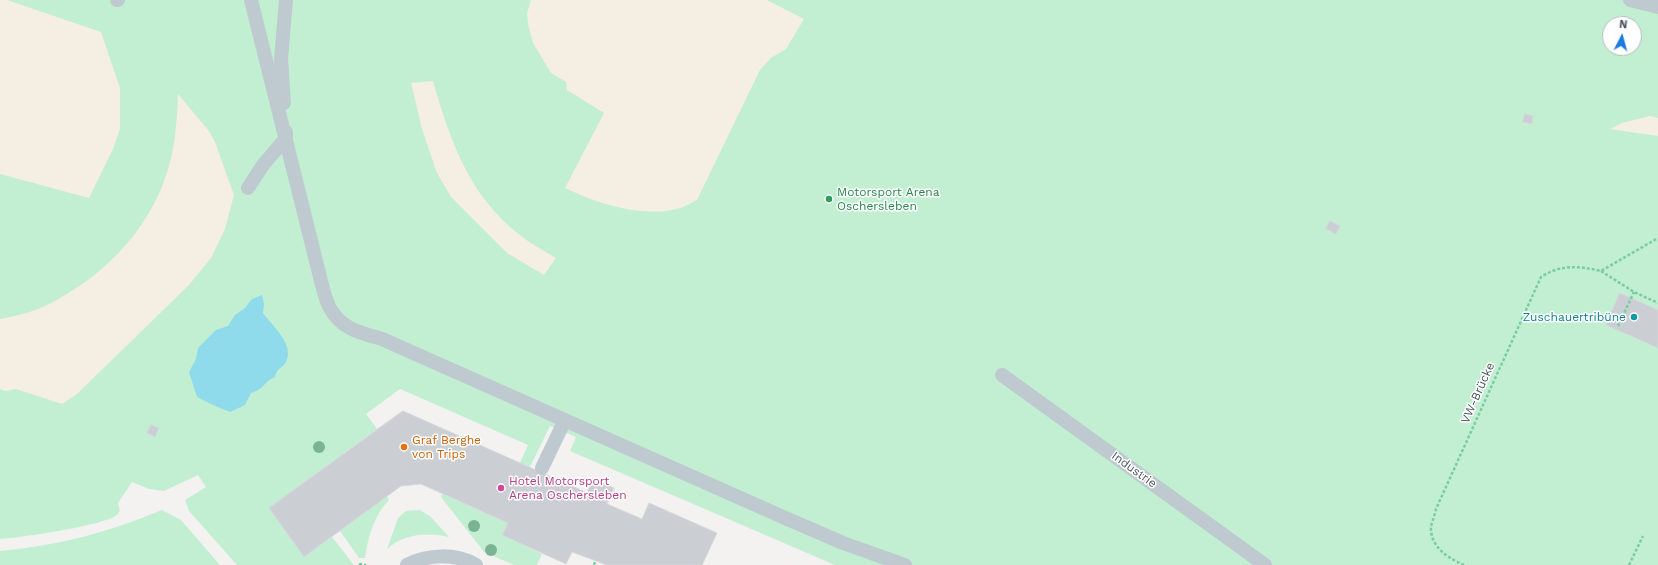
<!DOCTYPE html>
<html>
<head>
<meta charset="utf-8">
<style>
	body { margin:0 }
	#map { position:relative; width:1658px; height:565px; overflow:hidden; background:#f4f1f1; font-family:"Work Sans",sans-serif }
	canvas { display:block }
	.north { position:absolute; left:1602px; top:16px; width:40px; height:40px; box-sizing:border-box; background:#fff; border:1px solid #b6bbbf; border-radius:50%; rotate:6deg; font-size:11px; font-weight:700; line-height:16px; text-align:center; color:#49555f }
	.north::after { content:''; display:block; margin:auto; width:14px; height:18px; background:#1c7ae3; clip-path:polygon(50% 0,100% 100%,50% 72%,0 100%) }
</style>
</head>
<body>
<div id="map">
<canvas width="1658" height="565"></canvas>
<div class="north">N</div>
</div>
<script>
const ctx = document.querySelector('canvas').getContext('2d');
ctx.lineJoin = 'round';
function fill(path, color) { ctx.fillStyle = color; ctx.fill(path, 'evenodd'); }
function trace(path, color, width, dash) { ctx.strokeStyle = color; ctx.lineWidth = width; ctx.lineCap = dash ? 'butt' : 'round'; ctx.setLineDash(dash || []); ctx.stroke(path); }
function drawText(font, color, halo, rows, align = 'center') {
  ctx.font = font + ' "Work Sans",sans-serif'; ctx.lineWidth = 3; ctx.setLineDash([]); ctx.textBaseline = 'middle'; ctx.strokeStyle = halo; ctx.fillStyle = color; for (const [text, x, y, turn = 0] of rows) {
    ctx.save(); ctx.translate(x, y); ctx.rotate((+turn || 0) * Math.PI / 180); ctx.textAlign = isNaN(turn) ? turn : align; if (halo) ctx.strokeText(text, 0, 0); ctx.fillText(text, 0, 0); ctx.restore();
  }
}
const green = new Path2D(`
	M0,0H1658V565H835L570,451L576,437L550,426L530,467L520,463L528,445L400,389L366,414L377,429L269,508L304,557L332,537L354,565H237L189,511L185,500L206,487L198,475L164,491L149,489L132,482L118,503C119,507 121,511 118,514C109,525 18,538 0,539ZM1610,24H1634V48H1610Z
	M442,494L508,523L502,535L542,554L537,565H514L484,552L441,497Z
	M387,496L389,500C374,515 368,537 365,558H359L340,531Z
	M162,510L181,520L220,565H0V551C56,546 110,532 162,510Z
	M420,510L431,517L449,537C429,532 403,534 387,549L398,518L406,511Z`);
const sand = new Path2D(`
	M0,0H7L101,32L120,88V129L113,149L89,198L0,174Z
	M531,0H767L804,19L786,49L771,58L760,70L697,200C689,204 681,209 672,210C635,216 597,203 565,188L604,113L567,90L566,82L551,73L533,43L528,24L527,13Z
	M433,81C450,140 469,196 520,235C531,244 544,251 556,258L544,275L507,253L451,197L437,173L422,129L411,83Z
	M178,94L209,131L215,142L234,195L225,229L211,258L189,285L77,394L62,404L16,389L5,391L0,389V319C16,316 34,312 49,304C108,274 156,223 171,158C176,137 177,116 178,94Z
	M1650,116L1658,118V136L1610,129L1622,123Z`);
const water = new Path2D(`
	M262,295L264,304L263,313C272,326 295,344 286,362C282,369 277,367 275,377C263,382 265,389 251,393L245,405L230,412L213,405L197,397L189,372L196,359L198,348L216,330L228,326L235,315L245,308L252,299Z`);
const building = new Path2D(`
	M1525,114L1533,116L1532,124L1523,122Z
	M1330,221L1340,226L1336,234L1326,229Z
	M1620,293L1658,310V348L1606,325Z
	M403,411L608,502L607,504L642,519L649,503L717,533L702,565H607L572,552L566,564L502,535L508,523L421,484L401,486L304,557L269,508Z
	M151,425L159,428L155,437L147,433Z
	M593,479L614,488L608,502L587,493Z`);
const path = new Path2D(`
	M1601,271L1634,292L1658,303
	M1618,326L1634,292
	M360,565V564L366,565
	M594,565L595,562
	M1464,565C1448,558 1430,547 1431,527C1432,521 1435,515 1436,509L1541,277C1561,264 1579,266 1601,271L1658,238
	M1629,565L1643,536`);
const service = new Path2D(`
	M117,0H118
	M251,0L322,285C324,292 326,301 330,308C341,329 361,333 382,339L783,517L843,543L905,565
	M1630,0L1658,7
	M284,103L281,59L286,0
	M248,188L263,165L286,138V132
	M1002,375L1265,565
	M542,468L565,420
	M407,565C427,554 456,553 476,565`);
const trees = [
	[319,447],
	[474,526],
	[491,550]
];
const markers = [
	[829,199,4,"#2e9e5b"],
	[1634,317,4,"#0f9aa8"],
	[404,447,4,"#e8710a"],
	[501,488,4,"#d1479c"]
];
const leisureNames = [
	["Motorsport Arena",837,192],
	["Oschersleben",837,206]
];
const cultureNames = [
	["Zuschauertribüne",1626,317]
];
const streetNames = [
	["VW-Brücke",1478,393,-66],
	["Industrie",1134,470,36]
];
const foodNames = [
	["Graf Berghe",412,440],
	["von Trips",412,454]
];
const hotelNames = [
	["Hotel Motorsport",509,481],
	["Arena Oschersleben",509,495]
];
fill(green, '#c2efd2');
fill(sand, '#f4eee3');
fill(water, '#8fdbeb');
fill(building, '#cbced3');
trace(building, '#d5d8dc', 1);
trace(path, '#7acda1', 2.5, [3, 2]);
trace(service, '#bfc9d0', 14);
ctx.fillStyle = '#7cb395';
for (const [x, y] of trees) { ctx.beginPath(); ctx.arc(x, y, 6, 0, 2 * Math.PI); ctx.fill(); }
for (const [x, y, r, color] of markers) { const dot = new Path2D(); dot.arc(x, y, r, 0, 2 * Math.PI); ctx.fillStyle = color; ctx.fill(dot); trace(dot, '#fff', 1.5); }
drawText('12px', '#27864d', '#fff', leisureNames, 'left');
drawText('12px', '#0d838f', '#fff', cultureNames, 'right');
drawText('12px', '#49555f', '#fff', streetNames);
drawText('12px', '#c56008', '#fff', foodNames, 'left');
drawText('12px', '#b23c85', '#fff', hotelNames, 'left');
</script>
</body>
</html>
